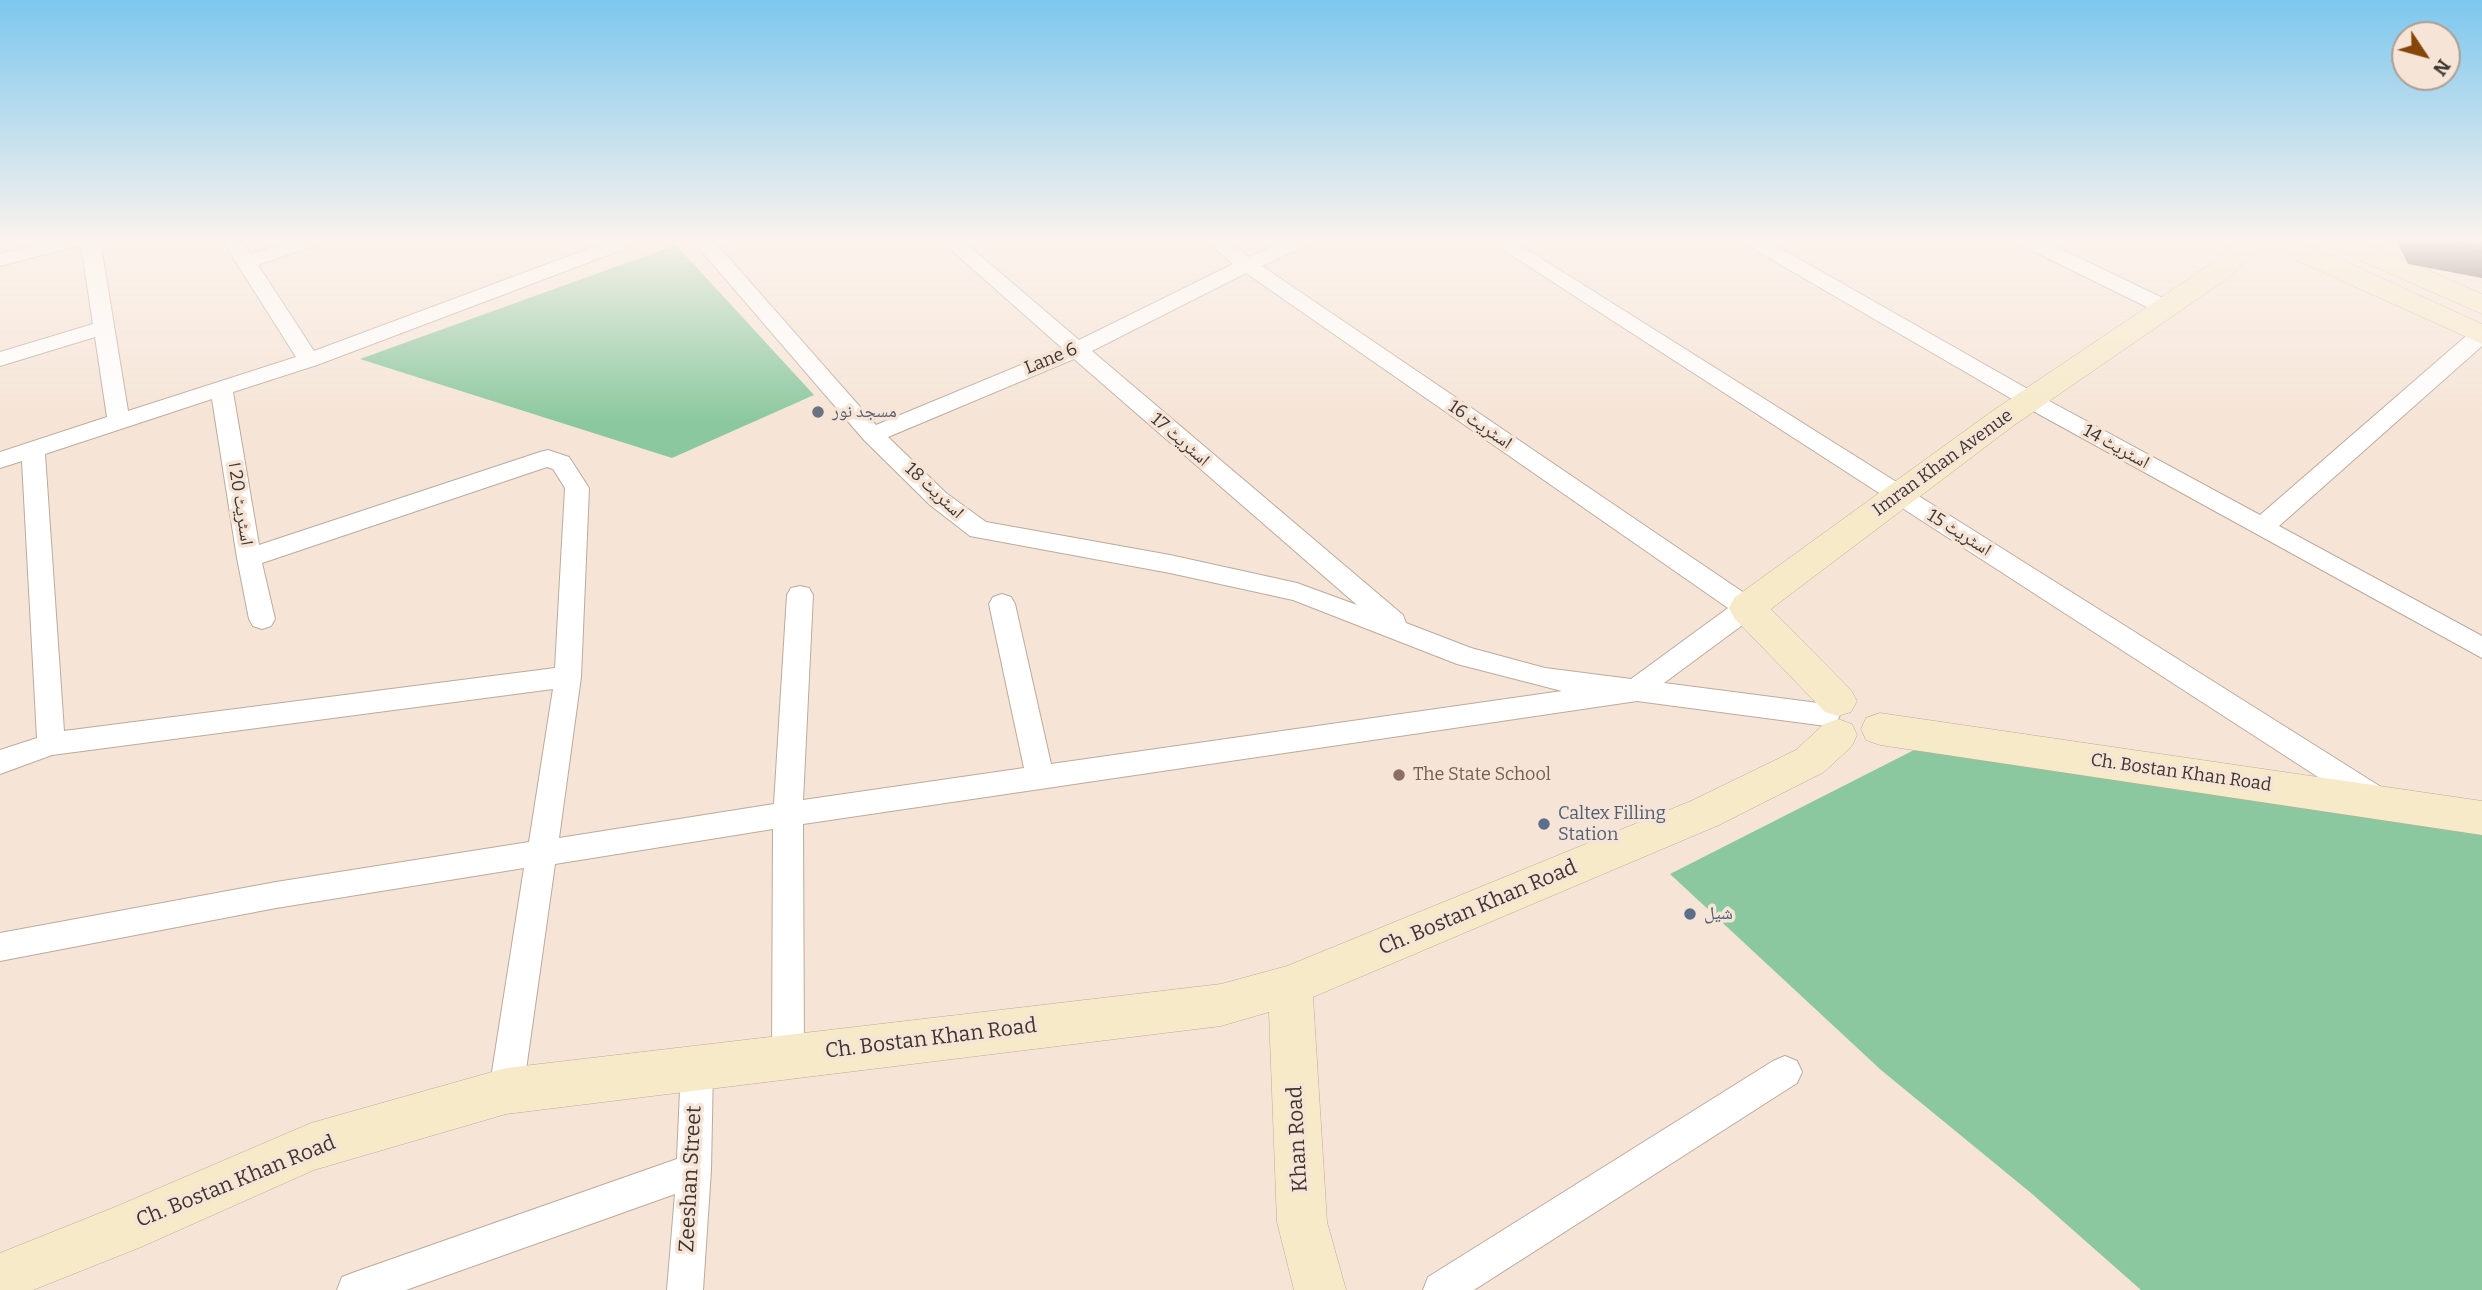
<!DOCTYPE html>
<html>
<head>
<meta charset="utf-8">
<style>
	body { margin:0 }
	#map { position:relative; width:2482px; height:1290px; overflow:hidden; background:#f6e5d7; font-family:Bitter,serif }
	canvas { display:block }
	.north { position:absolute; left:2391px; top:21px; width:70px; height:70px; box-sizing:border-box; background:#f6e5d7; border:2px solid #ac9f94; border-radius:50%; rotate:126deg; font-size:19px; font-weight:700; line-height:28px; text-align:center; color:#3d3630 }
	.north::after { content:''; display:block; margin:auto; width:24px; height:32px; background:#854609; clip-path:polygon(50% 0,100% 100%,50% 72%,0 100%) }
</style>
</head>
<body>
<div id="map">
<canvas width="2482" height="1290"></canvas>
<div class="north">N</div>
</div>
<script>
const ctx = document.querySelector('canvas').getContext('2d');
ctx.lineJoin = 'round';
function fill(path, color) { ctx.fillStyle = color; ctx.fill(path, 'evenodd'); }
function trace(path, color, width, dash) { ctx.strokeStyle = color; ctx.lineWidth = width; ctx.lineCap = dash ? 'butt' : 'round'; ctx.setLineDash(dash || []); ctx.stroke(path); }
function drawText(font, color, halo, rows, align = 'center') {
  ctx.font = font + ' Bitter,"Noto Naskh Arabic",serif'; ctx.lineWidth = 7; ctx.setLineDash([]); ctx.textBaseline = 'middle'; ctx.strokeStyle = halo; ctx.fillStyle = color; for (const [text, x, y, turn = 0] of rows) {
    ctx.save(); ctx.translate(x, y); ctx.rotate((+turn || 0) * Math.PI / 180); ctx.textAlign = isNaN(turn) ? turn : align; if (halo) ctx.strokeText(text, 0, 0); ctx.fillText(text, 0, 0); ctx.restore();
  }
}
const green = new Path2D(`
	M676,245L814,395L672,458L360,359Z
	M1920,747L2482,818V1290H2141L2031,1193L1881,1070L1670,874Z`);
const street = new Path2D(`
	M53,240H100L128,411L296,357L222,240H242L251,254L293,240H322L319,244L258,265L314,351L612,240H640L637,244L317,365L233,392L259,545L540,452L548,450L569,457L589,488L581,677L559,838L774,804L787,595L791,588L800,586L809,588L813,595L803,800L1024,768L989,604L993,597L1002,594L1011,597L1015,604L1051,764L1562,691L1457,664L1293,600L1170,573L970,536L930,505L864,440L692,240H713L876,425L1062,348L940,240H962L1079,340L1233,264L1205,240H1227L1249,257L1287,240H1313L1310,244L1262,266L1756,601L1760,608L1756,615L1664,683L1826,704L1836,707L1840,715L1836,723L1826,726L1637,701L803,824L804,1056L800,1067L788,1072L776,1067L772,1056L773,829L555,864L523,1091L518,1102L506,1107L494,1102L489,1091L524,868L276,908L0,961V933L276,882L529,842L553,689L52,755L0,774V750L37,738L22,461L0,468V452L107,417L95,337L0,366V352L93,324L81,245L0,266V254ZM1246,273L1728,608L1631,679L1545,668L1471,648L1406,623L1403,615L1092,351ZM1074,359L1357,605L1297,583L1170,555L986,522L946,493L888,437ZM212,399L237,558L249,619L253,626L262,629L271,626L275,619L262,563L547,467L553,469L565,488L555,668L64,731L45,454Z
	M1488,240H1512L2389,792L2393,801L2389,810L2379,813L2369,810Z
	M1742,240H1766L2040,396L2260,515L2473,330L2482,329V346L2279,526L2482,636V658L2024,406L1745,244Z
	M2016,240H2042L2173,303L2176,308L2173,313H2159L2019,244Z
	M697,1051L709,1056L713,1067L711,1170L703,1290H667L675,1194L406,1290H337L342,1277L355,1272L677,1159L681,1067L685,1056Z
	M1785,1056L1797,1061L1802,1072L1797,1083L1474,1290H1423L1428,1277L1773,1061Z`);
const secondary = new Path2D(`
	M2239,240H2270L2228,278L2013,426L1771,609L1851,690L1857,701L1851,712L1838,716L1825,712L1734,618L1729,608L1734,598L1991,412L2208,266Z
	M2272,240H2304L2316,248L2482,324V344L2296,260Z
	M2324,240H2361L2482,294V314L2328,246Z
	M1880,713L2482,801V835L1880,745L1866,740L1861,729L1866,718Z
	M1838,719L1852,724L1857,735L1852,746L1824,772L1719,825L1313,997L1327,1222L1346,1290H1294L1277,1222L1269,1012L1221,1026L506,1114L314,1170L141,1247L33,1290H0V1253L115,1207L311,1123L506,1068L1221,984L1287,966L1691,801L1796,750L1824,724Z`);
const wall = new Path2D(`
	M2396,240H2482V278L2408,264Z`);
const building = new Path2D(`
	M2424,240H2482V252L2425,241Z`);
const markers = [
	[818,412,7,"#6b7280"],
	[1399,775,7,"#8d6e63"],
	[1544,824,7,"#5c6f8a"],
	[1690,914,7,"#5c6f8a"]
];
const streetNames = [
	["Lane 6",1051,359,-22],
	["اسٹریٹ 16",1480,425,34],
	["اسٹریٹ 17",1180,440,41],
	["اسٹریٹ 14",2116,447,29],
	["Imran Khan Avenue",1943,463,-36],
	["اسٹریٹ 18",934,491,43],
	["اسٹریٹ 20 ا",240,504,81],
	["اسٹریٹ 15",1959,533,32],
	["Ch. Bostan Khan Road",2181,773,8]
];
const worshipNames = [
	["مسجد نور",832,412]
];
const educationNames = [
	["The State School",1413,775]
];
const serviceNames = [
	["Caltex Filling",1558,814],
	["Station",1558,835],
	["شیل",1704,914]
];
const nearStreetnames = [
	["Ch. Bostan Khan Road",1478,908,-23],
	["Ch. Bostan Khan Road",931,1039,-7],
	["Khan Road",1298,1139,-93],
	["Zeeshan Street",691,1179,-87],
	["Ch. Bostan Khan Road",236,1182,-22]
];
fill(green, '#8bc89f');
trace(street, '#bbab9d', 2);
trace(secondary, '#bbab9d', 1);
fill(street, '#fff');
fill(secondary, '#f6eac8');
fill(wall, '#5e4d52');
fill(building, '#6d5a5f');
trace(building, '#4c3f42', 2);
const sky = ctx.createLinearGradient(0, 0, 0, 421);
sky.addColorStop(0, '#7dc7ee');
sky.addColorStop(0.57, '#fbf3ed');
sky.addColorStop(1, '#fbf3ed00');
ctx.fillStyle = sky;
ctx.fillRect(0, 0, 2482, 421);
for (const [x, y, r, color] of markers) { const dot = new Path2D(); dot.arc(x, y, r, 0, 2 * Math.PI); ctx.fillStyle = color; ctx.fill(dot); trace(dot, '#f6e5d7', 2.5); }
drawText('18px', '#3d3630', '#f6e5d7', streetNames);
drawText('18px', '#5b616d', '#f6e5d7', worshipNames, 'left');
drawText('18px', '#785e54', '#f6e5d7', educationNames, 'left');
drawText('18px', '#4e5e75', '#f6e5d7', serviceNames, 'left');
drawText('21px', '#3d3630', '#f6e5d7', nearStreetnames);
</script>
</body>
</html>
